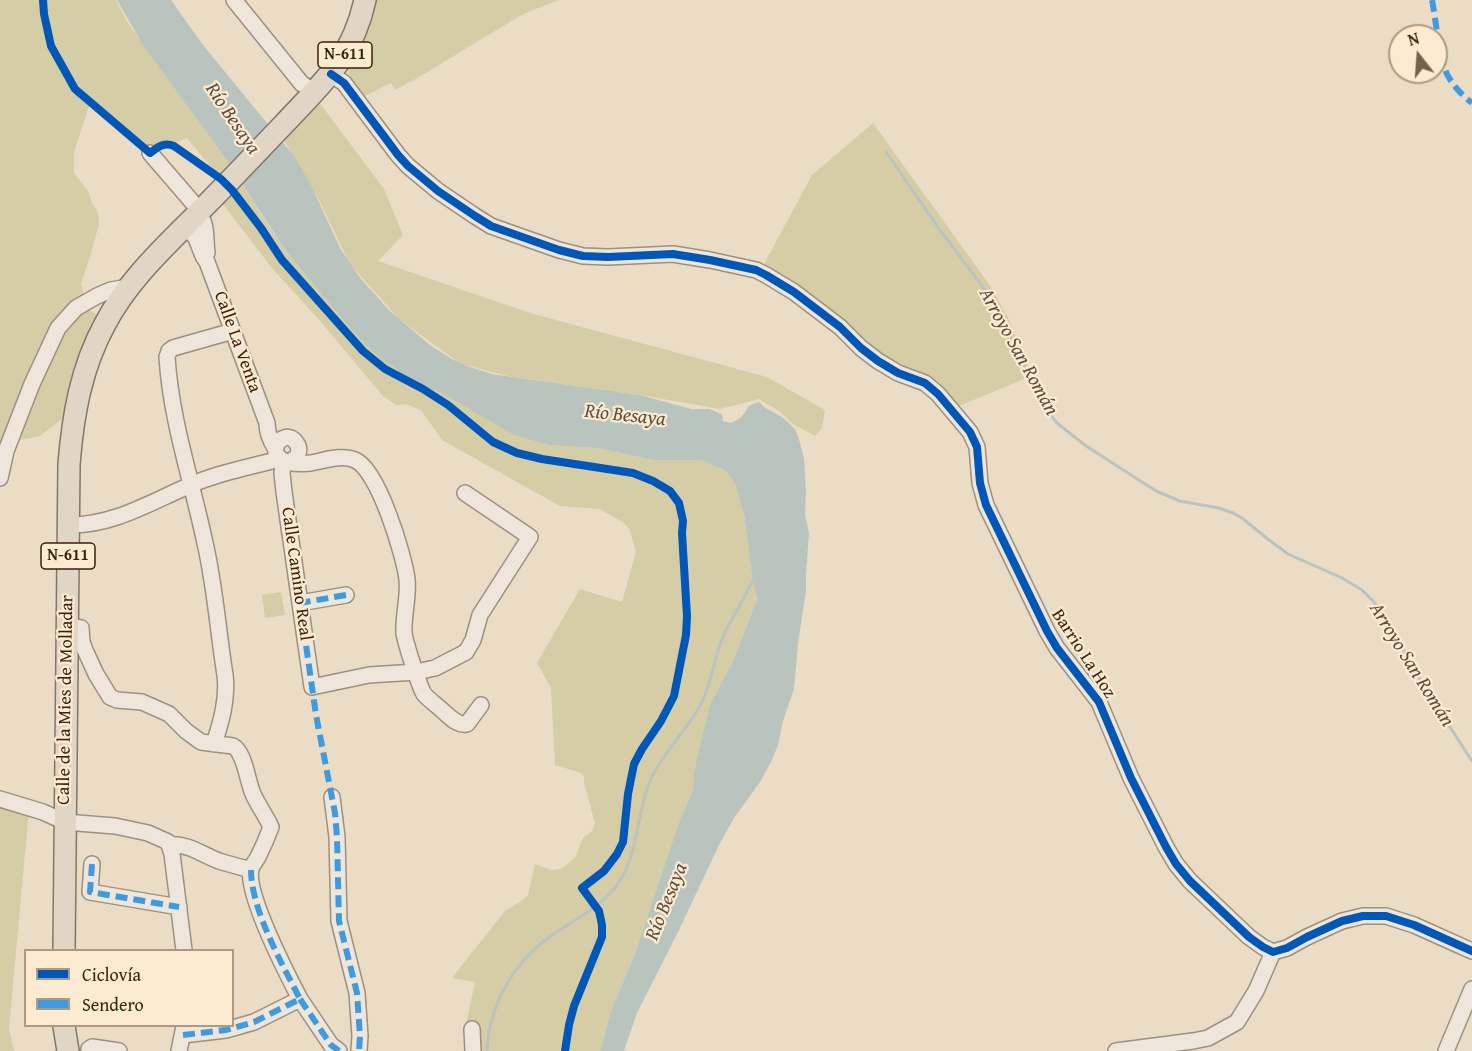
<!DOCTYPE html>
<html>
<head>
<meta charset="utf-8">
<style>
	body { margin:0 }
	#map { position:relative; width:1472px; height:1051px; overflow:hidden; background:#ebdcc6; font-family:"Gentium Book Plus",serif }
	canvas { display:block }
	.legend { position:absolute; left:24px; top:949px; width:210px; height:78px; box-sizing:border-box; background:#fcebd0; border:2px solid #af9982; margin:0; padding:8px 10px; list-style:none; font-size:18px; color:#3c1f0e }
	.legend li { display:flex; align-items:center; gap:12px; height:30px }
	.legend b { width:30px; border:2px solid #af9982 }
	.north { position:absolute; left:1388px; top:24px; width:60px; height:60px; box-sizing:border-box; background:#fcebd0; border:2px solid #af9982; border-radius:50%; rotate:343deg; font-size:16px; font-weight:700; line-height:24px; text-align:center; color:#3c1f0e }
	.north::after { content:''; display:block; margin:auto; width:21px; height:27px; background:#79614e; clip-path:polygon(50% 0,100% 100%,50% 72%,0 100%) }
</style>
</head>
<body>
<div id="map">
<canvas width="1472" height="1051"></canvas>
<ul class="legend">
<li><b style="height:8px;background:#0057b8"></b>Ciclovía</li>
<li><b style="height:8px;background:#3f9bde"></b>Sendero</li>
</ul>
<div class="north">N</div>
</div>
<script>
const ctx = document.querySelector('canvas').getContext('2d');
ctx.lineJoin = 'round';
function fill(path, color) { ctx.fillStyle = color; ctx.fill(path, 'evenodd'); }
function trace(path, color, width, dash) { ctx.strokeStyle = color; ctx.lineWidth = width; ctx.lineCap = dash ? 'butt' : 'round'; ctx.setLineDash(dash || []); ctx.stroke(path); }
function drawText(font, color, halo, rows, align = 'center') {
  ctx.font = font + ' "Gentium Book Plus",serif'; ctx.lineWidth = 4.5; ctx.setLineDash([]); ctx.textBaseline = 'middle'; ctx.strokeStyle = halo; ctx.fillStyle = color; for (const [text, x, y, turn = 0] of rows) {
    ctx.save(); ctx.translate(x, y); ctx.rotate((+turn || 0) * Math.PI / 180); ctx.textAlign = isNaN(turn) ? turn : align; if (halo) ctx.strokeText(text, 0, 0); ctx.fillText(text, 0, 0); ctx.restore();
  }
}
const green = new Path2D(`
	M0,0H116L126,20L233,169L221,179L187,138L150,153L90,103L74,152V173L88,191L92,203L98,213L99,224L90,257L81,283L87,309L98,315L72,374L63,418L40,436L0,444Z
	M373,0H559L523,14L419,77L395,90L391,83L361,98L353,89L347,67Z
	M319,102L384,189L403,235L378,261L530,313L767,377L825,410L822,428L815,436L793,424L779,411L759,399L720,409L640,395L508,376L461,364L399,319L350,264L318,198L282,137Z
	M873,123L991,287L1009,320L1031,376L954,408L898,369L762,268L812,175Z
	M240,181C254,202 267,225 283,246C297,264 312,281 327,299C359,338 391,379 442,393L549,445L597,448L653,460H702L726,471L736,486L743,508L752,577L757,599L733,661L723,681L700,750L694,772L693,790L679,822L636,951L611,1011L600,1051H464L465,1029L475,982L452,978L505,911L520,902L528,895L535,864L551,870L561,869L575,858L583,838L592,831L595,823L584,783V777L581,773L555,765L551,688L537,663L580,589L622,602L636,552L630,530L624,523L600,509L560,506L442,440L421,410L406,404L396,405L383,396L321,322L272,268L222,203Z
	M281,592L285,615L265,618L262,595Z
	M0,799L29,810L9,1028L14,1051H0Z`);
const water = new Path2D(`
	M117,0H171L203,45L294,156L311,185L340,248L361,279L390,311L430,345L452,359L467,366L492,374L640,395L691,409H709L722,414L723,421L731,423C734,421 738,420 740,418C749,410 744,406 759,402L764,407L782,417L795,429L799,439L804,458L806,490L805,515L809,533L806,575V591L798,643L794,689L783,721L778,745L772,760L760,782L734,818L719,845L680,928L637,1013L624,1051H600L611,1011L636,951L679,822L693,790L694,772L710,705L733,661L757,599L752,577L744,514L736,486L726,471L702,460H653L597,448L549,445L514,435L442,393L427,389L417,384L382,360L365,344L350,328L302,270L282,245L226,159L143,45Z`);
const stream = new Path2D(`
	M886,152L940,230L992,299L1004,322L1035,390L1045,408L1057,423L1086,446L1156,491L1180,501L1219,508L1233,513L1242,518L1269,540L1288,554L1342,578L1362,590L1373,601L1384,614L1422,684L1472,761
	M487,1051C489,1002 517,957 558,931C581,916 606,904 621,879C638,851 637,814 649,784C660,754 689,730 703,700C711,682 714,662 720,644C725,629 734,617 741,603C745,596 749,586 754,580`);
const minor = new Path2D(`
	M234,0L302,84L315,91
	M331,74L344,83L398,155L408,166L438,191L475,216L491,226L559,250L583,256L608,257L673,254L710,260L756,270L766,275L794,292L840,327L861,348L878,361L898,373L925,383L938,394L970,432L977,447L980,483L986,505L1047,631L1057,648L1099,702L1131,778L1166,847L1176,864L1190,881L1249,937L1263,947L1273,952L1287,948L1307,937L1342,921L1363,916H1386L1414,925L1472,951
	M150,153L200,211
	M198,213C208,223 205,240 207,253
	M185,226L196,238L203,256L207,262L267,423C267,433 270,440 275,448
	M284,461L282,473L284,492L312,687L369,675L416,672L435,668L466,652L473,640L480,615L530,537L465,493
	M289,462L297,457C299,452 300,448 297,444C283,420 251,469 310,463C323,461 342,454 355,460C378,469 404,555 407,579C409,597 403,615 404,633C405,642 420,688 424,694C430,701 438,706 444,712C451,718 458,726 467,724L481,705
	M0,478L6,451L32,384L58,328L76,308L97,296L111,290L128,287
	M68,525C118,526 158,497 203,480C228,471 254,466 279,459
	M300,603L346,595
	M68,626L81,628L82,642L85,650L96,674L110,697L117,700L142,702L169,714L186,731L201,742L233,746C245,753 247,780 253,794C258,805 266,816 271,827C267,838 263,847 258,857C256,861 252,865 251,869C245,893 288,976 300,999L254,1022L226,1030L183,1035
	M214,744C221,722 228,699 225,675C218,631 215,586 205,543C192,481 171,421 167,357L169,351L173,348L233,331
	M332,797L337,837L339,921L357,993L360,1036L359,1051
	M0,799L43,812L65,822L115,826L148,833L168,842L172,854L184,950
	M170,845C187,843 203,855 219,861C229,864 240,867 251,870
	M92,864L90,892L179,907
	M300,999L331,1045L339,1051
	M472,1029L473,1051
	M89,1051V1049L92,1047L119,1051
	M179,1051L184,1026
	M1116,1051L1193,1041L1208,1038L1237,1022L1256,991L1273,952
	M1446,1051L1472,989`);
const highway = new Path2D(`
	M64,950L69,464C73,415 81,368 105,324C129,278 169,243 205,206C232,179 258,151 284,124C323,82 352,59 365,0
	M64,1026L68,1051`);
const quiet = new Path2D(`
	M1432,0C1436,20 1439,57 1447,74C1453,86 1462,95 1472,103
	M346,595L300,603L316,715L335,813L337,837L339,921L357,993L360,1036L359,1051
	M92,864L90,892L179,907
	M300,999L331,1045L339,1051
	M183,1035L226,1030L254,1022L300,999C282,964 251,909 251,870`);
const cycleway = new Path2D(`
	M43,0L44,14L51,46L75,89L150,153C158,147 164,142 174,146L221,179L232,190L261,228L282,260L363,351L385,369L423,389L448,405L493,442L517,453L542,459L633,473L653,481L670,491L679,503L683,521L682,533L687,616L686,635L674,696L661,721L642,749L634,764L628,794L623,842L617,854L604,871L582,888L599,911L602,925V937L574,1006L569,1025L565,1051
	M331,74L344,83L398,155L408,166L438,191L475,216L491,226L559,250L583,256L608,257L673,254L710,260L756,270L766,275L794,292L840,327L861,348L878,361L898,373L925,383L938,394L970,432L977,447L980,483L986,505L1047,631L1057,648L1099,702L1131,778L1166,847L1176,864L1190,881L1249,937L1263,947L1273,952L1287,948L1307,937L1342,921L1363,916H1386L1414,925L1472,951`);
const shields = [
	[345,55,54],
	[68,556,54]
];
const shieldNames = [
	["N-611",345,55],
	["N-611",68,556]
];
const streetNames = [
	["Calle La Venta",237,342,70],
	["Calle Camino Real",296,574,82],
	["Barrio La Hoz",1083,654,57],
	["Calle de la Mies de Molladar",66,700,-89]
];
const waterNames = [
	["Río Besaya",232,119,56],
	["Arroyo San Román",1018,352,61],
	["Río Besaya",625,416,6],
	["Arroyo San Román",1411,665,58],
	["Río Besaya",667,902,-68]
];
fill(green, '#d4cda6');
fill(water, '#bac4be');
trace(stream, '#bac4be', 3);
trace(minor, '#9c9081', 18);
trace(highway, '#827669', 24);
trace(minor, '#eee6da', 15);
trace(highway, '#e1d6c5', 21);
trace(quiet, '#3f9bde', 6, [12, 6]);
trace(cycleway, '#0057b8', 8);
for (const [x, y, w] of shields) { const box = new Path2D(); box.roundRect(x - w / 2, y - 13, w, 26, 4.5); ctx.fillStyle = '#fcebd0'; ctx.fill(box); trace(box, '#3c1f0e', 1.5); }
drawText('bold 16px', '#3c1f0e', null, shieldNames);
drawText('18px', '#3c1f0e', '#fcebd0', streetNames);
drawText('italic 20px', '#5c4e42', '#fcebd0', waterNames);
</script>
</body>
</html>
